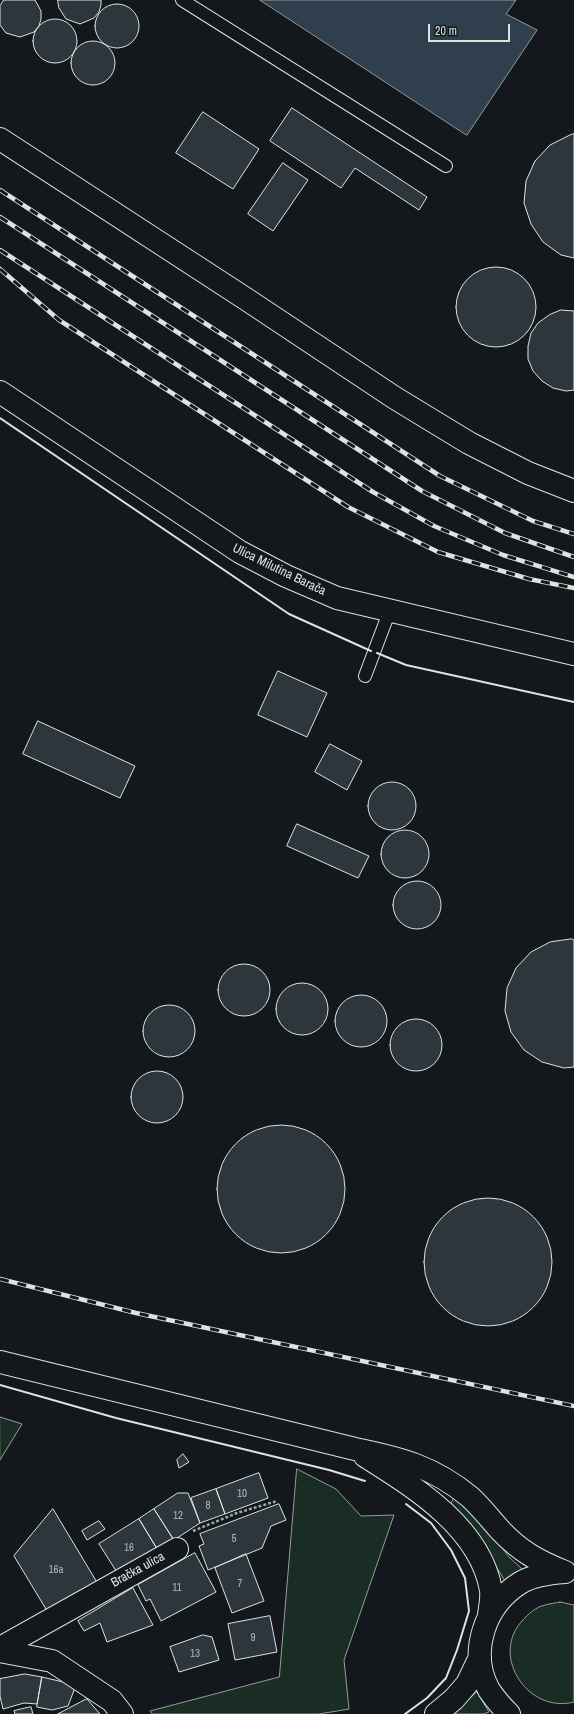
<!DOCTYPE html>
<html>
<head>
<meta charset="utf-8">
<style>
	body { margin:0 }
	#map { position:relative; width:574px; height:1714px; overflow:hidden; background:#14181c; font-family:"Archivo Narrow",sans-serif }
	canvas { display:block }
	.scale { position:absolute; left:428px; top:24px; width:82px; height:18px; box-sizing:border-box; border:2px solid #d8e6dc; border-top:0; padding-left:5px; font-size:12px; line-height:14px; white-space:nowrap; color:#d8e6dc; -webkit-text-stroke:3px #14181c; paint-order:stroke }
</style>
</head>
<body>
<div id="map">
<canvas width="574" height="1714"></canvas>
<div class="scale">20 m</div>
</div>
<script>
const ctx = document.querySelector('canvas').getContext('2d');
ctx.lineJoin = 'round';
function fill(path, color) { ctx.fillStyle = color; ctx.fill(path, 'evenodd'); }
function trace(path, color, width, dash) { ctx.strokeStyle = color; ctx.lineWidth = width; ctx.lineCap = dash ? 'butt' : 'round'; ctx.setLineDash(dash || []); ctx.stroke(path); }
function drawText(font, color, halo, rows, align = 'center') {
  ctx.font = font + ' "Archivo Narrow",sans-serif'; ctx.lineWidth = 3; ctx.setLineDash([]); ctx.textBaseline = 'middle'; ctx.strokeStyle = halo; ctx.fillStyle = color; for (const [text, x, y, turn = 0] of rows) {
    ctx.save(); ctx.translate(x, y); ctx.rotate((+turn || 0) * Math.PI / 180); ctx.textAlign = isNaN(turn) ? turn : align; if (halo) ctx.strokeText(text, 0, 0); ctx.fillText(text, 0, 0); ctx.restore();
  }
}
const green = new Path2D(`
	M0,1417L22,1424L0,1460Z
	M297,1469L336,1489L361,1516L394,1515L344,1660L349,1709L319,1714H152L150,1711L279,1677Z
	M454,1498L483,1523L509,1557L522,1569L505,1581L484,1547L449,1508Z
	M560,1602L574,1605V1702C528,1714 490,1656 522,1621C528,1614 536,1607 545,1605C549,1604 555,1603 560,1602Z
	M477,1692L489,1712L483,1714H453Z`);
const water = new Path2D(`
	M260,0H516L506,14L537,30L467,135Z`);
const building = new Path2D(`
	M4,0H35L41,11V19L39,26L34,32L20,37L6,33L0,25V6Z
	M58,0H101V5L99,12L94,18L80,24L66,19L59,8Z
	M95 26a22 22 0 1 1 44 0a22 22 0 1 1-44 0Z
	M33 41a22 22 0 1 1 44 0a22 22 0 1 1-44 0Z
	M71 63a22 22 0 1 1 44 0a22 22 0 1 1-44 0Z
	M292,108L427,197L419,210L355,168L341,188L270,141Z
	M203,112L259,149L233,189L176,153Z
	M574,134V258L561,255L543,242L531,224L524,203L526,181L535,161L550,145L570,135Z
	M283,163L308,180L273,231L248,214Z
	M456 307a40 40 0 1 1 80 0a40 40 0 1 1-80 0Z
	M561,310L574,311V390L566,391L553,388L542,381L533,371L528,359V346L531,333L538,323L549,315Z
	M278,671L327,693L307,737L258,715Z
	M38,721L135,766L120,798L23,754Z
	M330,744L362,761L347,790L315,772Z
	M368 806a24 24 0 1 1 48 0a24 24 0 1 1-48 0Z
	M297,824L369,856L358,878L287,846Z
	M381 854a24 24 0 1 1 48 0a24 24 0 1 1-48 0Z
	M393 905a24 24 0 1 1 48 0a24 24 0 1 1-48 0Z
	M572,939L574,940V1067L564,1068L542,1062L524,1050L511,1032L505,1011L507,988L516,968L531,952L550,942Z
	M218 990a26 26 0 1 1 52 0a26 26 0 1 1-52 0Z
	M276 1009a26 26 0 1 1 52 0a26 26 0 1 1-52 0Z
	M335 1021a26 26 0 1 1 52 0a26 26 0 1 1-52 0Z
	M143 1031a26 26 0 1 1 52 0a26 26 0 1 1-52 0Z
	M390 1045a26 26 0 1 1 52 0a26 26 0 1 1-52 0Z
	M131 1097a26 26 0 1 1 52 0a26 26 0 1 1-52 0Z
	M217 1189a64 64 0 1 1 128 0a64 64 0 1 1-128 0Z
	M424 1262a64 64 0 1 1 128 0a64 64 0 1 1-128 0Z
	M183,1454L189,1462L179,1468L177,1460Z
	M259,1473L268,1498L225,1514L216,1489Z
	M216,1489L225,1514L200,1523L191,1498Z
	M178,1493H188L200,1523L174,1540L154,1509Z
	M279,1504L286,1520L271,1526L262,1548L208,1570L199,1546L204,1544L200,1534Z
	M53,1509L98,1584L49,1614L14,1556Z
	M154,1509L175,1542L159,1552L139,1519Z
	M139,1519L159,1552L120,1577L99,1544Z
	M99,1521L105,1529L87,1540L82,1531Z
	M195,1553L216,1592L161,1621L150,1599L146,1601L138,1585Z
	M246,1554L264,1601L232,1613L215,1568Z
	M133,1588L153,1625L107,1642L100,1623L84,1631L78,1621Z
	M270,1616L277,1652L235,1660L228,1624Z
	M203,1635L212,1637L219,1660L179,1672L170,1647Z
	M25,1674L42,1677L37,1704L24,1703L3,1709L0,1696V1679Z
	M42,1677L76,1685L68,1706L52,1710L37,1707Z
	M87,1699L100,1714H58Z
	M31,1707L33,1714H15L14,1711Z`);
const path = new Path2D(`
	M193,1531L237,1513L277,1501`);
const lane = new Path2D(`
	M182,0L446,166
	M365,676L390,610`);
const street = new Path2D(`
	M0,392L240,552L286,576L337,598L574,654
	M0,1648L177,1549
	M0,1651L52,1661L112,1701L122,1714`);
const primary = new Path2D(`
	M0,139L246,299L395,398L469,443L528,473L574,491
	M0,1362L355,1449C400,1458 434,1467 470,1497C481,1507 491,1520 501,1531C521,1552 538,1561 565,1572
	M365,1456C414,1487 480,1527 491,1590C492,1598 490,1607 489,1615
	M436,1714L454,1699L467,1684L480,1657
	M509,1714C502,1707 495,1699 489,1690C468,1652 485,1605 520,1583C533,1575 550,1573 565,1572`);
const rail = new Path2D(`
	M0,190L440,476L533,521L574,534
	M0,217L422,491L505,533L574,557
	M0,250L373,492L434,526L503,555L574,577
	M0,269L59,320L348,507L438,552L529,579L574,588
	M0,1279L136,1313L574,1406`);
const wall = new Path2D(`
	M0,418L289,614L371,651
	M377,653L406,665L574,702
	M0,1385L116,1418L329,1470L365,1481
	M405,1714L427,1698L446,1678L457,1650L469,1611L465,1578L451,1550L431,1523L406,1504`);
const numberNames = [
	["10",242,1494],
	["8",208,1506],
	["12",178,1516],
	["5",234,1539],
	["16",129,1548],
	["16a",56,1570],
	["7",240,1584],
	["11",177,1588],
	["9",253,1638],
	["13",195,1654]
];
const streetNames = [
	["Ulica Milutina Barača",279,570,26],
	["Bračka ulica",138,1570,-29]
];
fill(green, '#1a2d24');
trace(green, '#939e99', 1);
fill(water, '#2f3f4d');
trace(water, '#939e99', 1);
fill(building, '#2c363c');
trace(building, '#d8e6dc', 1);
trace(lane, '#d8e6dc', 14);
trace(street, '#d8e6dc', 24);
trace(primary, '#d8e6dc', 24);
trace(path, '#9da8a2', 2.5, [3, 2]);
trace(lane, '#14181c', 12);
trace(street, '#14181c', 22);
trace(primary, '#14181c', 22);
trace(rail, '#d8e6dc', 4.5);
trace(rail, '#14181c', 3, [9]);
trace(wall, '#d8e6dc', 2);
drawText('11px', '#adbab4', null, numberNames);
drawText('13px', '#d8e6dc', '#14181c', streetNames);
</script>
</body>
</html>
